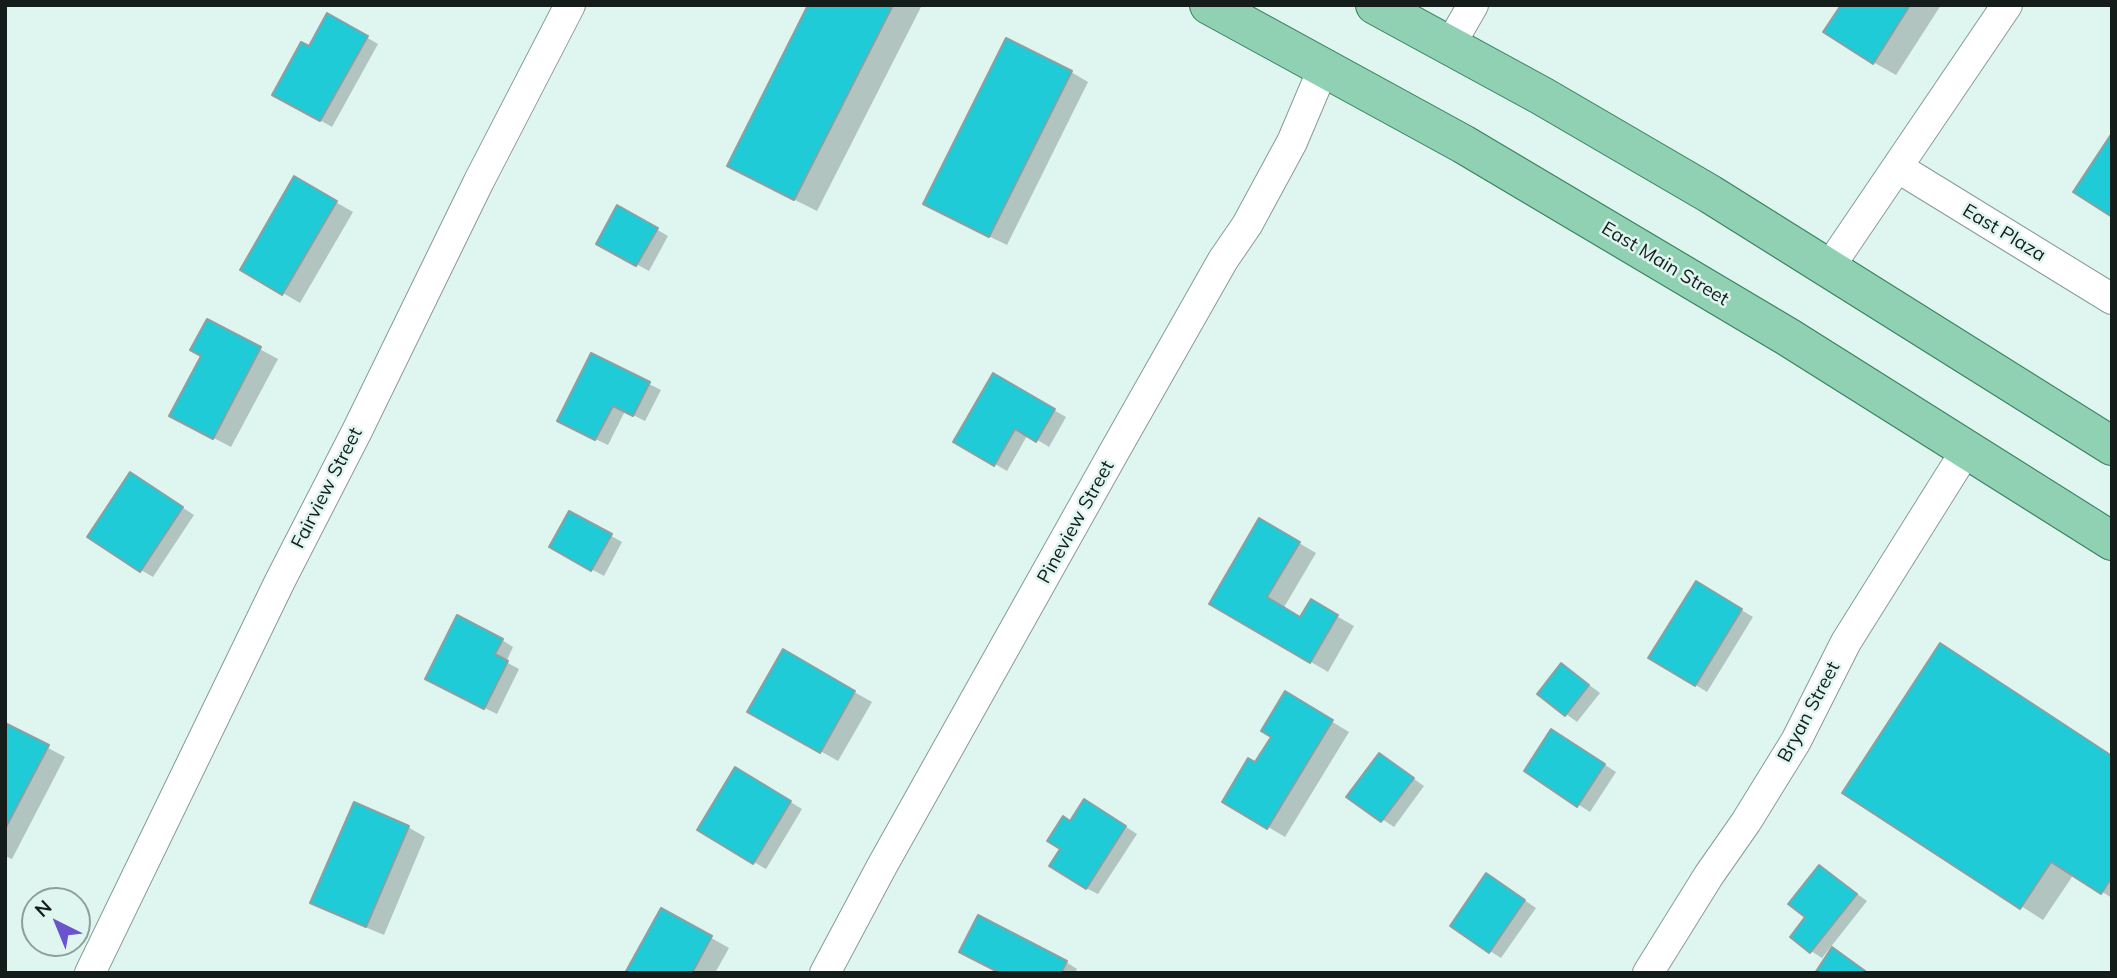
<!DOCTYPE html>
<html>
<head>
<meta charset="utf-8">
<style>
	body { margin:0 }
	#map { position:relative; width:2117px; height:978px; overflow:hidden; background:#def5f0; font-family:Mulish,sans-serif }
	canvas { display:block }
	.frame { position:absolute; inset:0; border:7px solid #151d1b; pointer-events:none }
	.north { position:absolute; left:21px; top:887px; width:70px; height:70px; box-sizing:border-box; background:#def5f0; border:2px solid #8e9f9b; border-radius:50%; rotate:317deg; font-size:19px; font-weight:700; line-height:28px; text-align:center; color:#151d1b }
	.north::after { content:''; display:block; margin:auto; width:24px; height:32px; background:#6a54ce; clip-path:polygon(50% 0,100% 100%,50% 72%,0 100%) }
</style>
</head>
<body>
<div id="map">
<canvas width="2117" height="978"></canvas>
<div class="frame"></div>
<div class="north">N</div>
</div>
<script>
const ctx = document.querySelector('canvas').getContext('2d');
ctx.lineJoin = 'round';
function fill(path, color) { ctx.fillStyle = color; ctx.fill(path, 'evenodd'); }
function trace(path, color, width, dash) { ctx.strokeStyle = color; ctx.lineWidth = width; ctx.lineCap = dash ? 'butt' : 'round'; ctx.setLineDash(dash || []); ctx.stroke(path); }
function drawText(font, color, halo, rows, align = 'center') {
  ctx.font = font + ' Mulish,sans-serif'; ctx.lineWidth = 5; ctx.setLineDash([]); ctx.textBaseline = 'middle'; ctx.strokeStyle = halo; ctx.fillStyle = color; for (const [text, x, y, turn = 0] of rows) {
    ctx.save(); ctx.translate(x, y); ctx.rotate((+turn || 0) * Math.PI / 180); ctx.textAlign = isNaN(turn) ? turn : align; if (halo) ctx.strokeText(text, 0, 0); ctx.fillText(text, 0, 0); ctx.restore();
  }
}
const shadow = new Path2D(`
	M810,5H922L817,211L751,178Z
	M1843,5H1941L1896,75L1873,62Z
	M328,15L378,44L332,127L274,94L309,49Z
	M1071,72L1088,82L1007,245L943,214Z
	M295,179L353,212L300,303L242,269Z
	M618,207L668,236L649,271L598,243Z
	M208,321L278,359L231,447L189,425L203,356Z
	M994,376L1066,417L1049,447L1028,434L1007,471L956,441Z
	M649,384L661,390L645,421L625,411L608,445L570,427Z
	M142,481L194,515L153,577L141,570Z
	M570,513L622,542L604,576L551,547Z
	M1260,520L1316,553L1283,609L1301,619L1312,602L1354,626L1328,672L1211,603Z
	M1697,583L1753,617L1707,692L1651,657Z
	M502,640L513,647L506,662L519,669L497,714L438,685Z
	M783,652L872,702L838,761L750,711Z
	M1562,665L1600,693L1577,722L1539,694Z
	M1286,694L1349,732L1285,837L1225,801L1256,765L1273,736Z
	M5,725L65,757L12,859L5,856Z
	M1564,738L1616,772L1590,812L1526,771Z
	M1380,755L1424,786L1394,827L1349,797Z
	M2112,756V898L2074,874L2043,920L1844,793Z
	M735,769L802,809L766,869L699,830Z
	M1097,808L1137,834L1098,894L1086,888L1062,848L1071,823Z
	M408,827L425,837L384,935L330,912L312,902Z
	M1820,867L1867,901L1822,958L1811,951L1807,917Z
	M1498,882L1536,908L1501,958L1490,951Z
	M662,910L729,948L715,973H627Z
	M1066,962L1077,969L1075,973H1002Z`);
const building = new Path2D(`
	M808,5H893L794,200L727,166Z
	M1841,5H1910L1873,64L1823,32Z
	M327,13L368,36L320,121L272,95L301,42L309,46Z
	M1006,38L1072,71L989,237L923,204Z
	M2112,133V217L2073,192Z
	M294,176L337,201L282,295L240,270Z
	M617,205L658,228L636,266L596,244Z
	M207,319L261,347L213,439L169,416L201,356L190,350Z
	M591,353L650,382L633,416L613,406L595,440L557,421Z
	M993,373L1055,409L1036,442L1015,429L994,466L953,442Z
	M130,472L183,507L140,572L87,537Z
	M569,511L612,534L591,571L549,547Z
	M1259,518L1300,542L1267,597L1300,617L1311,599L1338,615L1310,663L1209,604Z
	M1696,581L1742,609L1695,686L1648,658Z
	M457,615L503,639L495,654L508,661L484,709L425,679Z
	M1940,643L2112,756V877L2101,894L2051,862L2020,909L1842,793Z
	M783,649L855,691L820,753L747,712Z
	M1561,663L1589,685L1565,716L1537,694Z
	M1285,691L1333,720L1267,829L1222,802L1248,758L1255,762L1271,737L1261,731Z
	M5,723L49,745L5,829Z
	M1551,729L1605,764L1577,807L1524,771Z
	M1379,753L1414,778L1381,822L1346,797Z
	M735,767L791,801L753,864L697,830Z
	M1084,799L1126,826L1086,889L1049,866L1060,849L1047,841L1063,816L1070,821Z
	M354,802L409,826L366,927L310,903Z
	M1819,865L1857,894L1810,953L1790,937L1805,917L1788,904Z
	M1486,873L1525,900L1489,953L1450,926Z
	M661,908L712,936L692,973H625Z
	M978,915L1067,961L1061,973H1000L959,952Z
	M1832,947L1868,973H1815Z`);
const minor = new Path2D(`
	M1450,45L1473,5
	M1897,167L2112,299
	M1828,269L2007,5
	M90,973L280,581L357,431L479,181L570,5
	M825,973L882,866L1114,452L1223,260L1247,225L1292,142L1323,69
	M1648,973L1709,875L1746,822L1796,741L1846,642L1967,449`);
const primary = new Path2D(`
	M1209,5L1463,144L1788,337L2112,541
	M1375,5L1542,96L1710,194L2112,446`);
const streetNames = [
	["East Plaza",2004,233,31],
	["East Main Street",1665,264,31],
	["Fairview Street",327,488,-63],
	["Pineview Street",1076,522,-61],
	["Bryan Street",1809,712,-62]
];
fill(shadow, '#0003');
fill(building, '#1ecbd6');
trace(building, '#8ba0a2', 2);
trace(minor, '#879c98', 32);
trace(primary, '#367e5d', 40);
trace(minor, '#fff', 30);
trace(primary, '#91d1b3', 38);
drawText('19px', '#151d1b', '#def5f0', streetNames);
</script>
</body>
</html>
